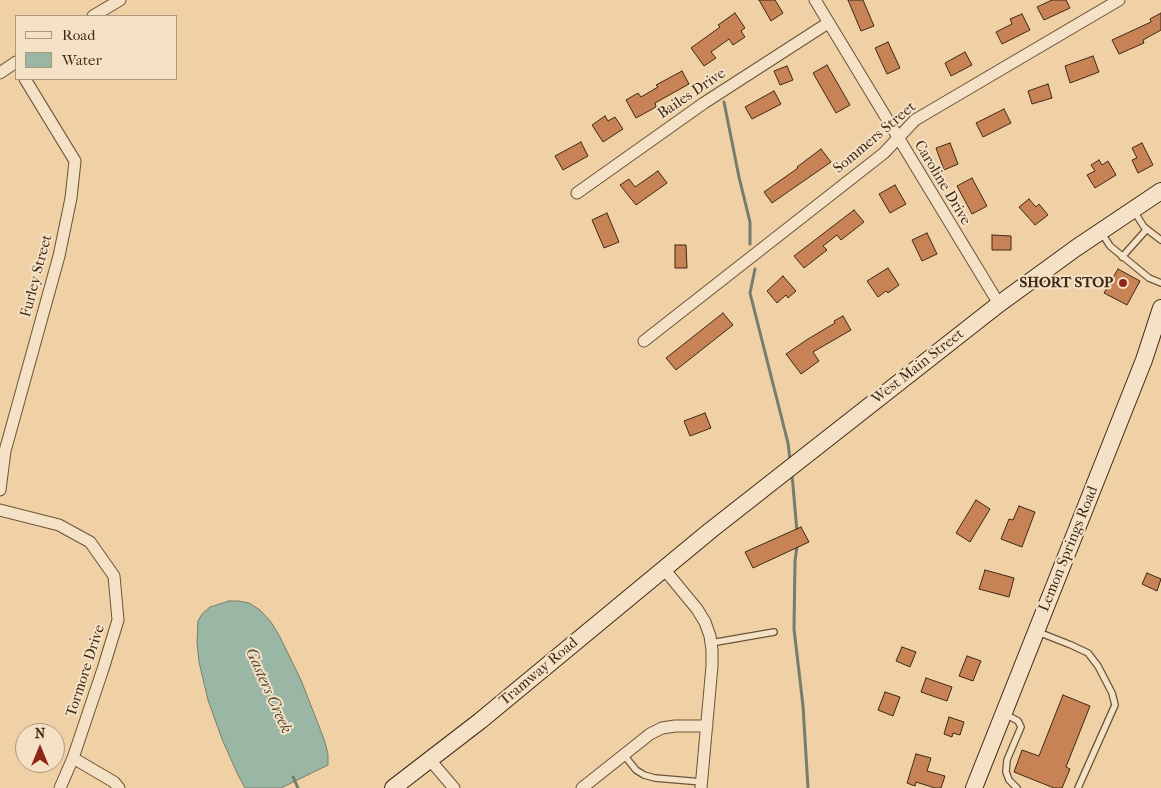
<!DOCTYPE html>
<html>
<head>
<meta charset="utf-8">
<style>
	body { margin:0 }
	#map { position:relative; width:1161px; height:788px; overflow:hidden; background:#f0d1a6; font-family:"IM FELL French Canon",serif }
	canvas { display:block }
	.legend { position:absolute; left:15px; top:15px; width:162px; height:65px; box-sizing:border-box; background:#f5e1c5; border:1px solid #ac977f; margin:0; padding:6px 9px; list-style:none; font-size:15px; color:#3e2915 }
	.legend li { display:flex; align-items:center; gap:10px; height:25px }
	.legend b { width:25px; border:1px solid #ac977f }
	.north { position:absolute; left:15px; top:723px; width:50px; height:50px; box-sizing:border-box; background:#f5e1c5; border:1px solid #ac977f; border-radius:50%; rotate:0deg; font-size:14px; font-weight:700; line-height:20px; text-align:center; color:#3e2915 }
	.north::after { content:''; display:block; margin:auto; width:18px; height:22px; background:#8f2418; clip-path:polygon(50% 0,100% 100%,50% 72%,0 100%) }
</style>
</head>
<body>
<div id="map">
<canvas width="1161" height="788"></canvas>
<ul class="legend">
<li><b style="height:6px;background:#f5e1c5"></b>Road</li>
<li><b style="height:14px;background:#9ab7a5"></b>Water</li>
</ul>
<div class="north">N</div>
</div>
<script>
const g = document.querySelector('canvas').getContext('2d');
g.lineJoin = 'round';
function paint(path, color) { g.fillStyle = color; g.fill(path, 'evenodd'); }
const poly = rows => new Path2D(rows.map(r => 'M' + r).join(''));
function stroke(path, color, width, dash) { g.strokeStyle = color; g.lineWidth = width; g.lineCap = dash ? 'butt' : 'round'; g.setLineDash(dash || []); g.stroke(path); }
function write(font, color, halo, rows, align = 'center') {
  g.font = font + ' "IM FELL French Canon",serif'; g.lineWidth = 4; g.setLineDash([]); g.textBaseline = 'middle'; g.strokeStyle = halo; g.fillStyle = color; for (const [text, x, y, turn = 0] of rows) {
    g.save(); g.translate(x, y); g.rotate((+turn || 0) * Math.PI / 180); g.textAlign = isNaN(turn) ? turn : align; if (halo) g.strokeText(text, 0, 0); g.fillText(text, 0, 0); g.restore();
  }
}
const water = poly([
	[229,601,238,601,249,603,260,610,271,622,280,637,301,680,324,739,328,754,328,765,281,788,245,788,237,773,222,739,208,700,199,662,197,643,198,621,202,614,210,607,229,601]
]);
const stream = poly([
	[724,102,739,177,750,222,750,244],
	[755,269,750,293,788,443,790,460],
	[792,474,797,532],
	[797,546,795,561,794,629,803,706,808,788],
	[293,777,298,788]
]);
const building = poly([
	[759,0,775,0,783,13,771,21,759,0],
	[848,0,863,0,874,26,861,31,848,0],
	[1052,0,1066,0,1070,8,1044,20,1037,7,1052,0],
	[735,13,745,28,741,31,745,37,733,45,729,39,711,52,716,58,704,66,691,48,720,27,718,25,735,13],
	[1161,13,1161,30,1143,40,1144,43,1119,54,1112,40,1151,22,1150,19,1161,13],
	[1022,14,1030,30,1002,44,996,32,1012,24,1010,19,1022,14],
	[888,42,900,68,887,74,875,48,888,42],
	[965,52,972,65,951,76,945,63,965,52],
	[1093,56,1099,72,1070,83,1065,66,1093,56],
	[827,65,850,105,836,113,813,73,827,65],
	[787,66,793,80,780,85,774,71,787,66],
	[682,71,689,84,655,103,656,107,636,118,626,100,638,93,641,97,658,87,656,85,682,71],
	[1048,84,1052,98,1032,104,1028,91,1048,84],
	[774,91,781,104,752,119,745,107,774,91],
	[1004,109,1011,123,983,137,976,123,1004,109],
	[605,116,608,121,615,117,623,129,603,142,592,125,605,116],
	[581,142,588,156,563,170,555,156,581,142],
	[950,143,958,164,944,170,936,148,950,143],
	[1142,143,1153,165,1138,173,1132,160,1137,158,1132,148,1142,143],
	[821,149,831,162,772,203,764,192,798,168,797,167,821,149],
	[1099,160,1102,165,1108,161,1116,175,1095,188,1087,175,1095,171,1091,165,1099,160],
	[658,171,667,183,636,205,620,185,629,179,635,187,658,171],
	[972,178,987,206,972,214,957,186,972,178],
	[895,185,906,204,890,213,879,194,895,185],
	[1029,199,1036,207,1039,204,1048,215,1035,225,1019,207,1029,199],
	[854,210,864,222,841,240,837,235,823,246,827,250,804,268,794,256,854,210],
	[607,213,619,242,604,248,592,220,607,213],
	[927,233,937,254,922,261,912,240,927,233],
	[992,235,1011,236,1011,250,992,250,992,235],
	[675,245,686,245,687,268,675,268,675,245],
	[888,268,899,285,888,293,886,291,878,297,867,281,888,268],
	[1118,269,1140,281,1127,305,1104,293,1118,269],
	[783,276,796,291,788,298,786,295,777,303,767,291,783,276],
	[723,313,733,325,676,370,666,358,723,313],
	[843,316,851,330,813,352,819,361,801,374,786,354,808,339,835,323,834,321,843,316],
	[705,413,711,428,690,436,684,421,705,413],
	[976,500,990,509,970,542,956,533,976,500],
	[1019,506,1035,512,1022,547,1001,539,1009,519,1013,520,1019,506],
	[801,527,809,542,753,568,745,552,801,527],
	[985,570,1014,578,1009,597,979,589,985,570],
	[1147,573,1161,579,1157,591,1142,584,1147,573],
	[902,647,916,652,910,667,896,661,902,647],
	[967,656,981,661,973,681,959,676,967,656],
	[926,678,952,687,947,701,921,692,926,678],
	[885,692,900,697,893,716,878,710,885,692],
	[1063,695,1090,706,1066,767,1070,769,1062,788,1054,788,1014,772,1022,750,1039,756,1063,695],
	[949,717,964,722,960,735,953,733,952,737,944,734,949,717],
	[916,754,931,758,927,771,945,776,941,788,935,788,916,782,915,786,907,783,916,754]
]);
const lane = poly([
	[1134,211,1144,227,1161,240],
	[1101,232,1110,246,1149,278,1161,283],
	[1122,257,1147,229],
	[1038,632,1071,645,1088,653,1098,666,1112,693,1115,705,1078,788],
	[711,643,774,632],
	[1005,714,1018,721,1021,727,1007,760,1006,772,1009,780,1017,788],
	[624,755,636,770,644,775,655,778,702,782]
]);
const street = poly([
	[815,0,999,304],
	[93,16,120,0],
	[0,73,16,62],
	[577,193,704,103,828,23],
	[644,341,884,153,915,120,1119,0],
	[0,490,5,451,59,256,71,198,75,161,25,79],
	[0,510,59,525,90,542,114,576,118,620,103,669,73,758,60,788],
	[664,569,697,609,705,622,710,636,712,650,712,666,701,788],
	[73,758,114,782,119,788],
	[430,760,454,788],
	[582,788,650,734,662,728,675,726,707,726]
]);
const secondary = poly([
	[393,788,480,721,711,530,999,304,1076,248,1161,191],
	[974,788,1144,360,1161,308]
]);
const markers = [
	[1123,283,5,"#8f2418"]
];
const streetNames = [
	["Bailes Drive",692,94,-34],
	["Sommers Street",875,138,-40],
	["Caroline Drive",942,183,59],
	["Furley Street",37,276,-75],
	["West Main Street",918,367,-38],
	["Lemon Springs Road",1069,549,-68],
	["Tormore Drive",86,671,-72],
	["Tramway Road",539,672,-40]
];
const poiNames = [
	["SHORT STOP",1113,283]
];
const waterNames = [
	["Gasters Creek",268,691,66]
];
paint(water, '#9ab7a5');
stroke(water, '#757e6b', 1);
stroke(stream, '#757e6b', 3);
paint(building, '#c78256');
stroke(building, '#3e2915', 1);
stroke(lane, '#6a5339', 8);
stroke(street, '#6a5339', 13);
stroke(secondary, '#3e2915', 18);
stroke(lane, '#f5e1c5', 5.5);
stroke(street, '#f5e1c5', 11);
stroke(secondary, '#f5e1c5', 16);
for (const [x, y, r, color] of markers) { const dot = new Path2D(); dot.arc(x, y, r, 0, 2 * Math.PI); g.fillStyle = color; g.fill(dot); stroke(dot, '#f5e1c5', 2); }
write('15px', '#3e2915', '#f5e1c5', streetNames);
write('bold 15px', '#3e2915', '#f5e1c5', poiNames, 'right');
write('italic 16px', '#554c39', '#f5e1c5', waterNames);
</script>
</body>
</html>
